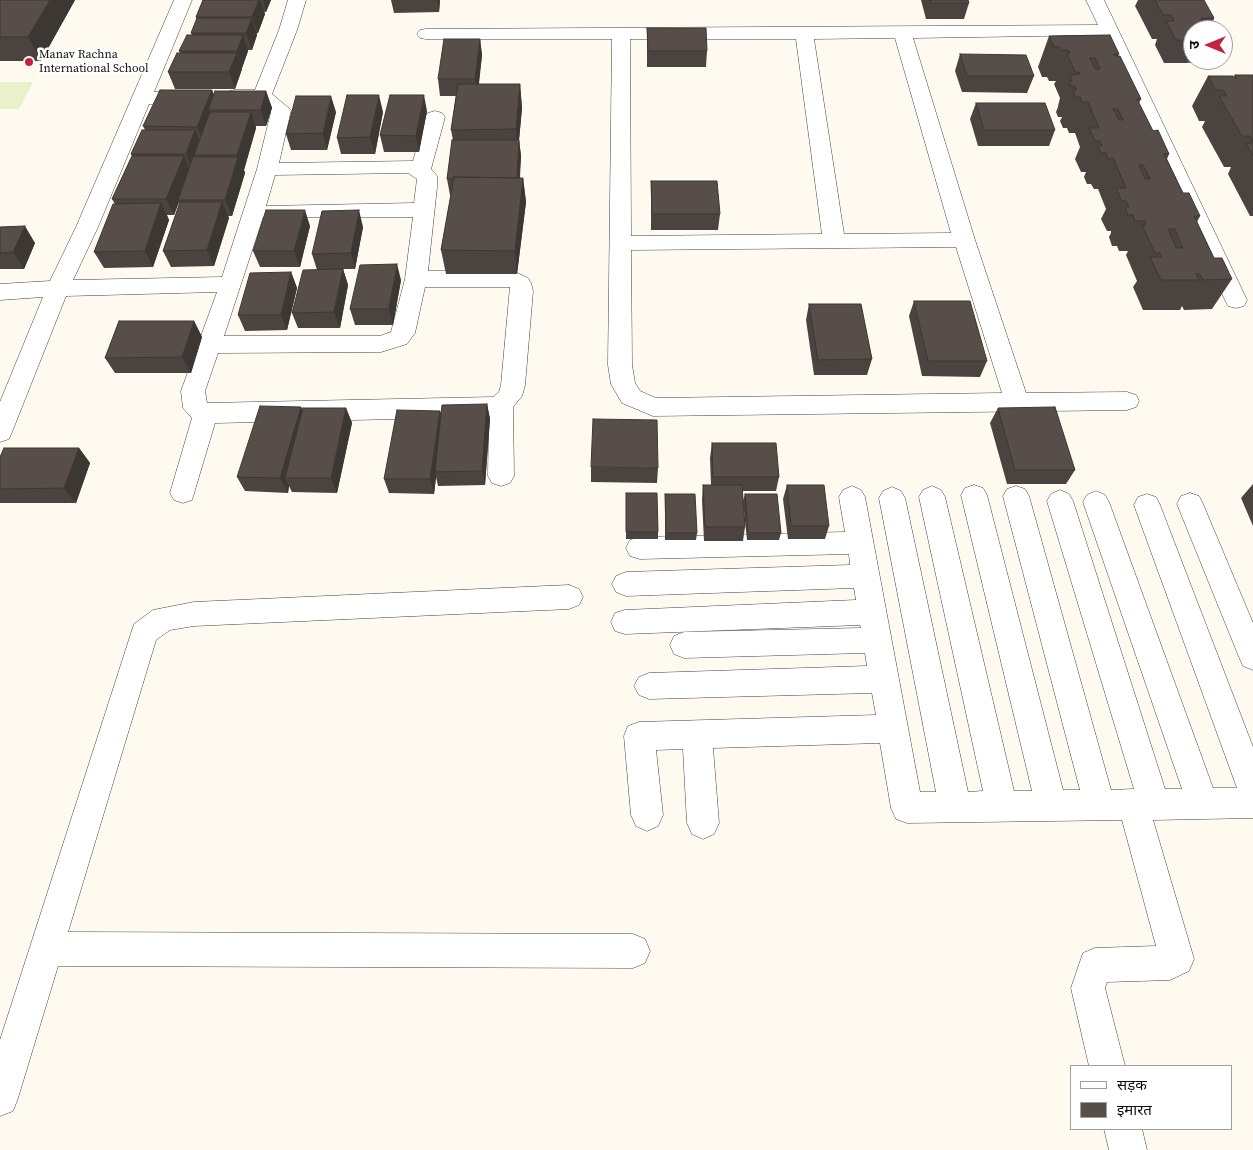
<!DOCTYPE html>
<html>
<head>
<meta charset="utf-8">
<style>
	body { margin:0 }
	#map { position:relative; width:1253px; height:1150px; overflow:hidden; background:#fffaef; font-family:"Source Serif 4","Noto Sans Devanagari",serif }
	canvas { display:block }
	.legend { position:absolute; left:1070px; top:1065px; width:162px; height:65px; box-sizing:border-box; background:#fff; border:1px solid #9f9f9f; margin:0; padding:6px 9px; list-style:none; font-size:15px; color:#0e0e0e }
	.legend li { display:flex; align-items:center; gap:10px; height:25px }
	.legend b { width:25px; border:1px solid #9f9f9f }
	.north { position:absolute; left:1183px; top:20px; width:50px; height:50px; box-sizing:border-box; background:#fff; border:1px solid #9f9f9f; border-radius:50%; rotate:270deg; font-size:14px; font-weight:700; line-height:20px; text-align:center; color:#0e0e0e }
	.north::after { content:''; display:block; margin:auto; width:18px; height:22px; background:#c0243e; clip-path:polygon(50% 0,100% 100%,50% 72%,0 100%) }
</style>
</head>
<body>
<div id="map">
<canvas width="1253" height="1150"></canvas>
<ul class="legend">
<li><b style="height:6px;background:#fff"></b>सड़क</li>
<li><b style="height:14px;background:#574e4a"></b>इमारत</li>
</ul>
<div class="north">उ</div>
</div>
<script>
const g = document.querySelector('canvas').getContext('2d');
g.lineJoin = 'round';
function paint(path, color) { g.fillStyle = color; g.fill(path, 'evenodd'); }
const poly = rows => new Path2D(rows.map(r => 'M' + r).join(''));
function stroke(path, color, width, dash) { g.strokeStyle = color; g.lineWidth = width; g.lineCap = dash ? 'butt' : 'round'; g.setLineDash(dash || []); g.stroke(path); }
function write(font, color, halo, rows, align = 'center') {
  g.font = font + ' "Source Serif 4",serif'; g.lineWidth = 5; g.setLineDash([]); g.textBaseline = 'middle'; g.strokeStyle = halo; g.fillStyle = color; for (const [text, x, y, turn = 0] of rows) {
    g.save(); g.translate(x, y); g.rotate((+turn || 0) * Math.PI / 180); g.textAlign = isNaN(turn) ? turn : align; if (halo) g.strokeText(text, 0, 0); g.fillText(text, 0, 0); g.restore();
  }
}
const pitch = poly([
	[0,82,33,82,19,109,0,109]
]);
const minor = poly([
	[174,0,192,0,154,92,194,91,201,93,203,97,201,101,194,103,149,104,98,227,73,280,222,277,257,169,271,112,258,102,234,102,227,100,225,96,227,92,234,90,255,90,279,30,288,0,306,0,297,30,272,94,291,110,279,163,413,161,425,117,428,113,435,111,442,113,445,117,431,169,437,176,437,187,428,271,513,271,528,278,531,283,533,291,525,385,522,396,513,407,514,476,510,483,501,486,492,483,488,476,489,417,215,423,192,500,183,503,174,500,170,493,192,418,183,408,181,391,217,292,66,296,12,432,9,439,0,442,0,402,43,297,0,300,0,284,50,281,76,227,174,0],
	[408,173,417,179,414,203,266,206,275,175,408,173],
	[263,217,413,217,405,279,391,332,380,336,224,336,263,217],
	[425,287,510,287,501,385,499,392,493,397,207,403,205,391,218,353,381,352,407,344,415,333,425,287],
	[1086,0,1104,0,1247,300,1244,306,1236,308,1228,306,1225,300,1103,35,913,38,975,240,1026,393,1127,392,1136,395,1139,401,1136,407,1127,410,653,416,622,403,611,384,608,365,612,39,426,39,420,38,417,34,420,30,426,29,1098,25,1086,0],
	[895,38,951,233,844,234,814,39,895,38],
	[630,39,796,39,822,234,631,236,630,39],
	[956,247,1002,393,656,398,640,391,635,383,632,365,631,250,956,247],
	[974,485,983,488,987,495,1063,790,1080,790,1003,496,1007,489,1016,486,1025,489,1029,496,1111,790,1134,789,1047,501,1051,494,1060,490,1069,494,1073,501,1165,789,1182,789,1083,502,1087,495,1096,491,1105,495,1109,502,1213,788,1237,788,1134,505,1138,497,1147,494,1156,497,1160,505,1253,747,1253,818,1153,820,1194,959,1189,971,1170,980,1107,982,1105,988,1125,1066,1089,1066,1071,988,1083,953,1095,948,1156,946,1122,820,907,823,896,819,891,808,880,743,713,748,719,823,714,834,703,839,692,834,687,823,683,749,656,750,663,815,658,826,647,831,636,826,631,815,624,736,628,726,639,722,876,715,872,693,649,699,639,695,634,686,639,677,649,673,867,666,865,653,684,658,674,654,670,645,674,636,684,632,861,628,860,625,625,634,615,631,611,622,615,613,625,610,856,600,854,588,626,596,616,592,612,584,616,576,626,572,850,565,849,554,640,559,630,556,626,548,630,540,640,537,845,532,839,497,843,490,852,486,861,490,865,497,920,792,936,792,879,498,883,491,892,487,901,491,905,498,968,792,983,791,919,497,923,490,932,486,941,490,945,497,1014,791,1032,791,961,495,965,488,974,485],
	[1190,493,1199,496,1203,504,1253,623,1253,670,1243,666,1239,657,1177,504,1181,496,1190,493],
	[569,585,579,589,583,597,579,605,569,609,194,626,170,630,156,640,68,932,633,934,645,939,650,951,645,963,633,968,58,966,18,1098,13,1111,0,1116,0,1040,134,624,153,610,194,602,569,585],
	[1104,1129,1142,1129,1147,1150,1109,1150,1104,1129]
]);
const wall = poly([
	[0,0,75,0,41,61,0,61],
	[203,0,271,0,266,12,264,12,265,14,258,33,257,33,257,35,252,50,248,50,248,51,242,68,242,69,235,89,175,89,168,72,180,53,179,51,192,35,191,33,197,19,196,17],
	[391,0,440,0,439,12,394,13],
	[921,0,968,0,969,3,964,19,926,19],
	[1138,0,1155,0,1214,18,1213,22,1193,30,1193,60,1216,60,1215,63,1189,63,1188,62,1188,63,1164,63,1155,45,1157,39,1152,39,1135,6],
	[647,28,707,51,706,67,647,67],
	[1223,32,1227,40,1223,47],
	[1049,36,1119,54,1118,56,1141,99,1139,103,1153,131,1169,154,1167,159,1183,193,1200,216,1197,222,1214,258,1232,279,1212,309,1184,310,1182,306,1180,310,1143,310,1133,287,1137,281,1126,255,1128,251,1119,251,1117,246,1112,246,1109,237,1111,233,1111,231,1107,231,1101,219,1106,209,1098,189,1094,189,1091,184,1087,184,1084,177,1086,172,1081,172,1075,159,1080,147,1075,133,1069,133,1067,128,1063,128,1060,121,1062,117,1058,117,1056,112,1058,107,1058,106,1060,98,1054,84,1056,81,1049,81,1047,77,1042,77,1038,67],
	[480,39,482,55,479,84,520,84,522,108,519,140,521,156,520,178,523,178,526,202,517,274,446,274,441,250,451,195,450,195,447,179,453,140,451,130,456,96,440,96,438,79],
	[960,54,1034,76,1027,93,962,92,955,71],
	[1235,75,1253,75,1253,216,1250,216,1228,174,1231,167,1224,167,1202,127,1205,121,1199,121,1192,106,1208,76,1234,77],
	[212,90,214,95,266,91,272,108,266,126,256,126,256,128,244,170,245,173,232,216,228,216,229,218,214,266,171,267,163,251,180,204,179,202,174,215,167,215,169,220,153,267,104,268,94,252,115,204,112,199,132,156,131,154,145,130,143,126],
	[976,103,1055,130,1049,146,978,146,970,119],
	[427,111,419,152,384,152,380,135],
	[336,112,327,150,291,150,286,134],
	[383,112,375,154,341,154,337,138],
	[651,181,720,214,718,230,651,230],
	[310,226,300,267,260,267,253,251],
	[0,227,35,243,24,269,0,269],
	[363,227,355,269,343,269,348,285,340,328,298,328,292,313,317,270,312,254],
	[291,272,297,288,287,330,245,331,238,315],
	[401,280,393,325,355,325,350,309],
	[914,301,987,361,980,377,922,376,909,316],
	[809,304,872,359,867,375,814,375,806,320],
	[194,321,202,337,191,373,115,373,105,358],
	[487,404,490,419,485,485,438,486,436,477,434,494,389,493,384,479,440,411,441,414],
	[301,407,302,409,346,408,352,423,337,493,292,492,289,486,288,493,245,491,237,477],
	[998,408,1075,470,1066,484,1007,484,990,423],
	[712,443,779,477,776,491,742,491,745,527,743,541,704,541,702,500,703,485,711,485,710,458],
	[79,448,90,463,76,503,0,503,0,457],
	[591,467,658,468,657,483,591,482],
	[1253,484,1253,526,1241,498],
	[787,485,829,526,825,539,788,539,783,499],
	[626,493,658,532,658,539,626,539],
	[665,494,697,533,696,540,665,540],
	[745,494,781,533,779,540,747,540,743,501]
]);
const shadedWall = poly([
	[50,0,75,0,41,61,28,37],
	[259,0,260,0,265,14,258,33,252,17],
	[263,0,271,0,266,12],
	[437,0,440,0,439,12],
	[252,18,257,35,252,50,246,33],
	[243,35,248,51,242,68,237,51],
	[480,39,482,55,477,96,475,79],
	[237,53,242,69,235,89,229,72],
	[520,84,522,108,519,140,521,156,518,195,516,179,518,153,516,129],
	[212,90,219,107,208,110,213,121,204,143,197,127],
	[266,91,272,108,266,126,261,110],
	[379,95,383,112,375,154,370,137],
	[424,95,427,111,419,152,416,136],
	[331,96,336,112,327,150,323,133],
	[251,112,256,128,244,170,245,173,232,216,225,200,238,158,237,155],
	[195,130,202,146,194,155,197,160,193,170,186,154],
	[184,156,191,173,178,200,179,202,174,215,166,199],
	[523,178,526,202,517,274,515,251],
	[222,202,229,218,214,266,207,250],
	[161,203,169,220,153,267,145,251],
	[305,210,310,226,300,267,294,251],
	[359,210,363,227,355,269,351,253],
	[25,226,35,243,24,269,13,252],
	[397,264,401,280,393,325,389,309],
	[343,269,348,285,340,328,334,312],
	[291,272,297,288,287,330,281,315],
	[194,321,202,337,191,373,182,357],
	[487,404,490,419,485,485,482,471],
	[301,407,308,422,285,478,289,486,288,493,280,478],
	[346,408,352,423,337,493,331,478],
	[440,411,444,426,435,472,436,477,434,494,430,479],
	[79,448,90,463,76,503,64,488]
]);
const building = poly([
	[0,0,50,0,28,37,0,37,0,0],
	[203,0,259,0,252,17,196,17,203,0],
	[930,0,968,0,969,3,931,3,930,0],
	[1155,0,1204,0,1214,18,1201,18,1203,22,1216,22,1222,30,1193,30,1193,40,1176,40,1166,21,1174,21,1171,15,1163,15,1155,0],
	[197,18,252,18,246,33,191,33,197,18],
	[647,28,706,28,707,51,648,51,647,28],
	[1223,32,1227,40,1223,40,1223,32],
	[187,35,243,35,237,51,179,51,187,35],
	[1110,35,1119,54,1114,54,1115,56,1120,56,1141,99,1137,99,1153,131,1158,130,1169,154,1164,154,1183,193,1189,193,1200,216,1194,216,1214,258,1222,258,1232,279,1203,280,1200,274,1196,274,1199,280,1161,280,1150,257,1162,257,1160,253,1155,253,1142,225,1146,225,1145,221,1135,221,1133,215,1128,215,1125,207,1129,207,1126,201,1122,201,1116,188,1126,188,1113,158,1108,159,1106,153,1101,153,1098,146,1102,146,1100,141,1095,141,1089,128,1099,128,1088,102,1082,102,1080,97,1075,97,1073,90,1077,90,1075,86,1071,86,1069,81,1072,81,1070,75,1080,74,1079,72,1075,72,1067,53,1070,53,1068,50,1061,50,1059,47,1054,47,1049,36,1110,35],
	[1090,58,1095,58,1100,69,1095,69,1090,58],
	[1113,109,1118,109,1123,120,1119,120,1113,109],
	[1139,165,1143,165,1150,179,1145,179,1139,165],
	[1168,229,1175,229,1183,248,1176,248,1168,229],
	[444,39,480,39,475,79,438,79,444,39],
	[177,53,237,53,229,72,168,72,177,53],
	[960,54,1026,55,1034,76,967,76,960,54],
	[1235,75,1253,75,1253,142,1250,136,1242,136,1219,96,1227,96,1223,90,1216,90,1208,76,1233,76,1237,79,1235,75],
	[458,84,520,84,516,129,451,130,458,84],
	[160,90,212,90,197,127,143,126,160,90],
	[215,91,266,91,261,110,208,110,215,91],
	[347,95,379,95,370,137,337,138,347,95],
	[390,95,424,95,416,136,380,135,390,95],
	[296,96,331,96,323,133,286,134,296,96],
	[976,103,1045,103,1055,130,984,130,976,103],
	[210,112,251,112,237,155,194,155,210,112],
	[142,130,195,130,186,154,131,154,142,130],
	[452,140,519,140,517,178,454,177,454,179,447,179,452,140],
	[1246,143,1253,143,1253,156,1246,143],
	[132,156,184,156,166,199,112,199,132,156],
	[193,157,238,157,225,200,178,200,193,157],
	[454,177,523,178,515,251,441,250,454,177],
	[651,181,717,181,720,214,652,214,651,181],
	[180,202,222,202,207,250,163,251,180,202],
	[161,203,145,251,94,252,113,204,161,203],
	[266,210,305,210,294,251,253,251,266,210],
	[359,210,351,253,312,254,322,211,359,210],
	[25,226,13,252,0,253,0,227,25,226],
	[397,264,389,309,350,309,360,265,397,264],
	[343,269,334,312,292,313,303,270,343,269],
	[291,272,281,315,238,315,250,273,291,272],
	[914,301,970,301,987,361,928,361,914,301],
	[809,304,861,304,872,359,818,360,809,304],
	[119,321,194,321,182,357,105,358,119,321],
	[487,404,482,471,435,472,442,405,487,404],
	[260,406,301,407,280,478,237,477,260,406],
	[1055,407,1075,470,1015,470,998,408,1055,407],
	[303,408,346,408,331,478,285,478,303,408],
	[397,410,440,411,430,479,384,479,397,410],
	[593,419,657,420,658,468,591,467,593,419],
	[712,443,776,443,779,477,713,477,712,443],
	[4,448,79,448,64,488,0,489,0,457,4,448],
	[703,485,742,485,745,527,705,527,703,485],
	[787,485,824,485,829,526,791,526,787,485],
	[626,493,657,493,658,532,626,532,626,493],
	[665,494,695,494,697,533,666,533,665,494],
	[745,494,777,494,781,533,748,533,745,494]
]);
const markers = [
	[29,62,5,"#c0243e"]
];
const farPoinames = [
	["Manav Rachna",39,55],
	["International School",39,69]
];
paint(pitch, '#e8f1ca');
stroke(minor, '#414141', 1);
paint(minor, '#fff');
paint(wall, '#4b4340');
paint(shadedWall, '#3d3734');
paint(building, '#574e4a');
stroke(building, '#3d3734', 1);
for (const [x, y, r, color] of markers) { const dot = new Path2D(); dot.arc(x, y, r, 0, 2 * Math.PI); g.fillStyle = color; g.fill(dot); stroke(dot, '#fff', 2); }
write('12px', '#0e0e0e', '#fff', farPoinames, 'left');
</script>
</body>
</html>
